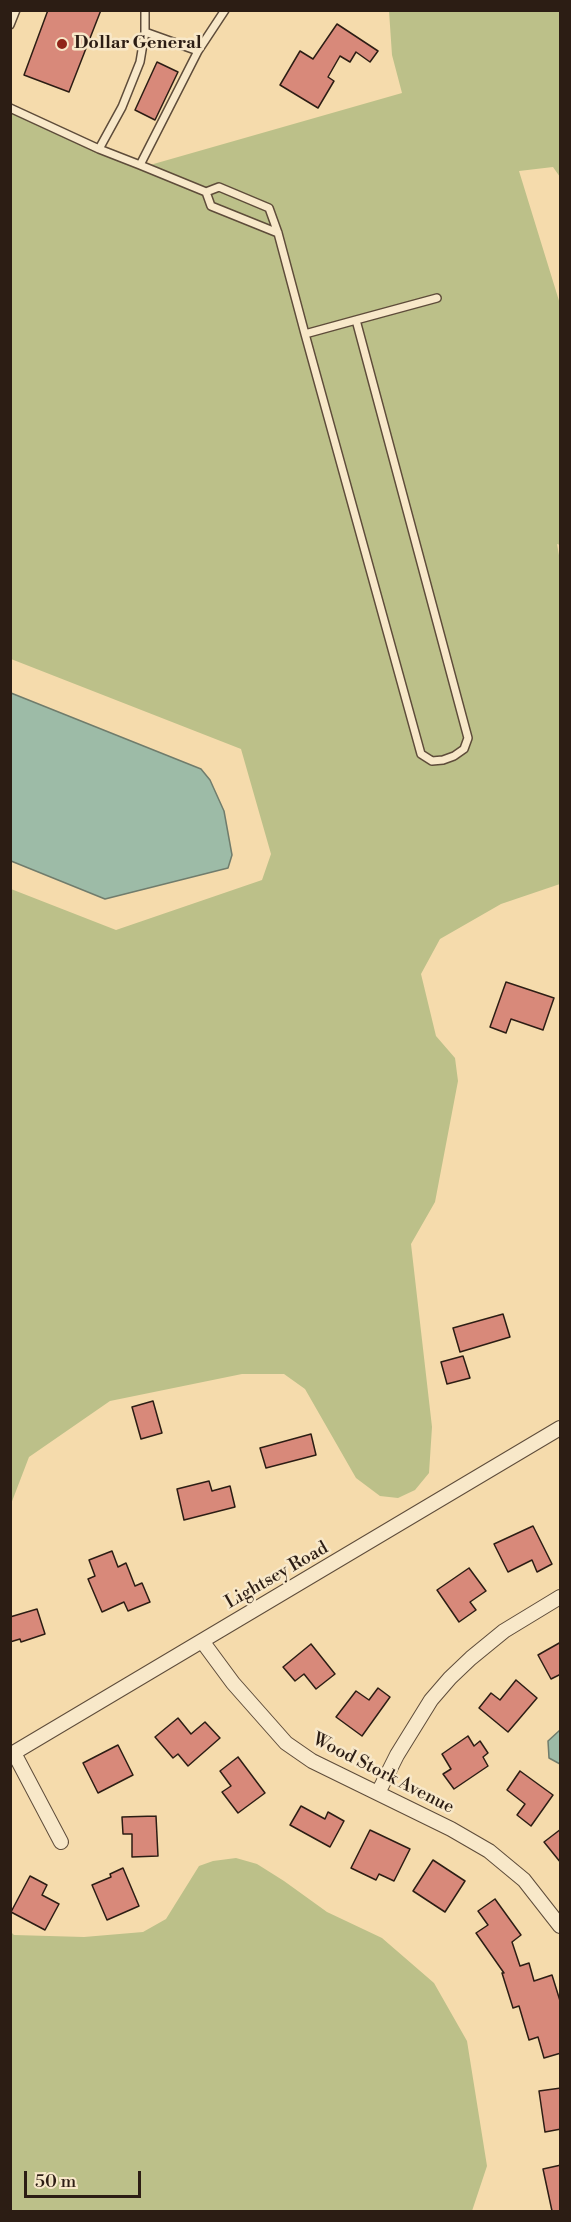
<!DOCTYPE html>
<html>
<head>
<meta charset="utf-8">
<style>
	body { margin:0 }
	#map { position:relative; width:571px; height:2222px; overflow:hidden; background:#f5dbac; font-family:"Libre Bodoni",serif }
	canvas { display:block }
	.frame { position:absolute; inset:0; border:12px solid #2c1d14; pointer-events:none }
	.scale { position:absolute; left:24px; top:2171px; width:117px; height:27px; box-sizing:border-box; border:3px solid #2c1d14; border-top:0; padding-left:8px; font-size:18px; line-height:21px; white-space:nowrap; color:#2c1d14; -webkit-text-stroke:4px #f8e8c9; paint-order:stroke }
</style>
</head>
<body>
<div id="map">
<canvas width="571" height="2222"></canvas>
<div class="frame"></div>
<div class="scale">50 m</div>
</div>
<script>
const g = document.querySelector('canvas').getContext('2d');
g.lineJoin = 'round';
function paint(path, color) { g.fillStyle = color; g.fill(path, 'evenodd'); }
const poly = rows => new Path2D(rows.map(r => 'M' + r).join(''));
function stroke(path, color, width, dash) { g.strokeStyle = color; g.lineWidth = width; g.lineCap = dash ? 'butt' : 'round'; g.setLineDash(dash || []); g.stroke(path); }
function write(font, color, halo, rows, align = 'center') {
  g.font = font + ' "Libre Bodoni",serif'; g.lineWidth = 5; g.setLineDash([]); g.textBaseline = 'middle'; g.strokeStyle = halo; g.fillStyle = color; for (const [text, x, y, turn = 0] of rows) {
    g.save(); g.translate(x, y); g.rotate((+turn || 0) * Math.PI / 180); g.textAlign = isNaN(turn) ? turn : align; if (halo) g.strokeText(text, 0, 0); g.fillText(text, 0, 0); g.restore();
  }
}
const green = poly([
	[389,11,560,11,560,177,553,167,519,171,560,304,560,545,557,544,560,561,560,884,501,904,440,939,421,974,436,1036,455,1058,458,1081,435,1202,411,1244,432,1427,429,1473,415,1490,398,1498,380,1496,356,1478,305,1389,284,1374,242,1374,110,1401,29,1457,11,1504,11,889,116,930,262,880,271,854,241,749,11,659,11,109,143,167,402,93,392,55],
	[236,1858,257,1864,284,1881,327,1912,382,1938,434,1983,467,2041,487,2166,472,2211,11,2211,11,1932,14,1935,84,1937,143,1932,166,1919,199,1866,213,1861]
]);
const water = poly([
	[11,693,201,769,210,780,224,811,232,855,228,868,105,899,11,861,11,693],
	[560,1730,560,1764,549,1758,548,1741,560,1730]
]);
const building = poly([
	[48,10,101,10,69,92,24,75,48,10],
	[337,24,378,51,370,62,356,52,350,62,340,56,328,77,334,81,318,108,280,85,300,51,313,59,337,24],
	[157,62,178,72,155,120,135,110,157,62],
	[506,982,554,998,543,1030,511,1019,506,1033,490,1027,506,982],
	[503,1314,510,1337,460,1352,453,1328,503,1314],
	[463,1356,470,1378,447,1384,441,1362,463,1356],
	[153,1401,162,1433,141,1439,132,1407,153,1401],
	[311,1434,316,1455,266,1468,260,1448,311,1434],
	[209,1481,212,1491,230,1486,235,1507,184,1520,177,1489,209,1481],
	[533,1526,552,1564,537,1572,532,1560,508,1572,494,1544,533,1526],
	[112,1551,118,1567,126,1563,135,1586,142,1583,150,1602,128,1611,124,1602,102,1612,88,1579,95,1576,89,1560,112,1551],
	[469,1568,486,1591,470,1602,476,1610,459,1622,437,1590,469,1568],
	[37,1609,45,1634,21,1642,20,1639,10,1642,10,1617,37,1609],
	[561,1642,561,1674,551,1679,538,1655,561,1642],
	[311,1644,335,1674,316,1689,304,1674,295,1681,283,1667,311,1644],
	[516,1680,537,1698,508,1732,479,1708,491,1693,500,1700,516,1680],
	[378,1688,390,1697,362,1736,336,1717,356,1691,369,1700,378,1688],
	[178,1718,191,1734,205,1722,220,1738,188,1766,178,1754,173,1758,155,1737,178,1718],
	[468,1736,474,1746,480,1741,488,1753,483,1757,488,1766,454,1789,443,1774,451,1769,442,1754,468,1736],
	[118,1745,133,1775,98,1793,83,1763,118,1745],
	[238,1757,265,1793,238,1813,222,1792,231,1786,220,1771,238,1757],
	[520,1771,553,1795,531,1826,517,1815,525,1804,507,1790,520,1771],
	[301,1806,325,1819,328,1812,344,1821,330,1847,290,1825,301,1806],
	[156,1816,158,1856,132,1857,132,1834,123,1834,122,1817,156,1816],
	[561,1829,561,1863,544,1842,561,1829],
	[370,1830,410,1849,394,1881,379,1874,376,1880,351,1868,370,1830],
	[433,1860,465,1881,445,1912,413,1891,433,1860],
	[123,1868,139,1906,107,1920,92,1885,111,1877,110,1874,123,1868],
	[30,1876,47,1885,42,1895,59,1904,45,1930,11,1912,30,1876],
	[495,1899,521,1935,512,1942,520,1966,529,1963,534,1981,552,1975,561,2004,561,2053,544,2058,538,2037,529,2040,519,2006,513,2008,502,1973,504,1973,476,1933,488,1925,478,1911,495,1899],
	[561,2088,561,2129,545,2132,539,2091,561,2088],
	[561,2165,561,2211,552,2211,543,2169,561,2165]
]);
const lane = poly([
	[10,25,16,10],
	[145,32,198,51],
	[10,108,99,149,122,107,140,62,145,32,145,10],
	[99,149,140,165,198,51,225,10],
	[140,165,206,192,219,187,269,208,278,233,305,334,421,754,432,761,443,760,454,756,464,749,468,738,356,320,305,334],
	[206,192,211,206,278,233],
	[356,320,437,298]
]);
const street = poly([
	[202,1641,233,1683,286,1743,312,1761,451,1829,489,1851,524,1880,560,1926],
	[14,1753,61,1842],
	[10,1755,560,1428],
	[378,1793,397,1755,431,1700,450,1678,471,1658,504,1631,560,1597]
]);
const markers = [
	[62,44,6,"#8f2418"]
];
const poiNames = [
	["Dollar General",74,44]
];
const streetNames = [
	["Lightsey Road",277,1576,-30],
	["Wood Stork Avenue",383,1774,27]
];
paint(green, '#bcc089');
paint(water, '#9dbba7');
stroke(water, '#707c6c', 1.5);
paint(building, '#d8897a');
stroke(building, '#2c1d14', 1.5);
stroke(lane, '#5e4c3a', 10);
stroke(street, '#5e4c3a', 16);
stroke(lane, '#f8e8c9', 7);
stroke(street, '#f8e8c9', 14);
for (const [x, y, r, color] of markers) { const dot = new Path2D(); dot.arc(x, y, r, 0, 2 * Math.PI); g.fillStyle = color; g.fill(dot); stroke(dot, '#f8e8c9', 2); }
write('bold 18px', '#2c1d14', '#f8e8c9', poiNames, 'left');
write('18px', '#2c1d14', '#f8e8c9', streetNames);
</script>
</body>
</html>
